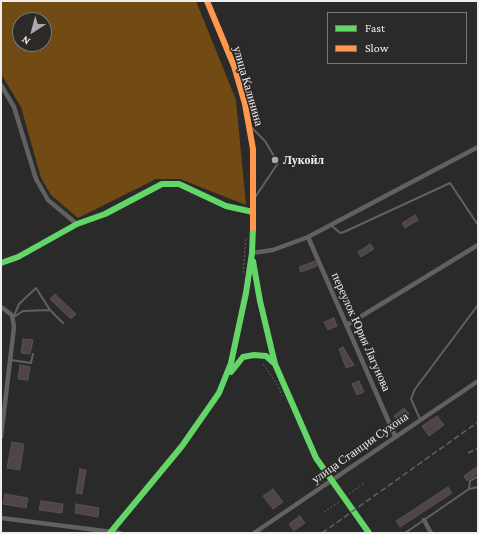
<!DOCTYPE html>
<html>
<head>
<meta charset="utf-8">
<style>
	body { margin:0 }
	#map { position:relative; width:479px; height:534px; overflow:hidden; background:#2b2a2a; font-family:"Crimson Pro",serif }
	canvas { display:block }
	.frame { position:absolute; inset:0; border:2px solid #efeded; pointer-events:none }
	.legend { position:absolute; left:327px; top:12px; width:140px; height:52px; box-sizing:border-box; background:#2c2929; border:1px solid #7a7777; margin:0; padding:5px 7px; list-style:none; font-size:12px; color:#efeded }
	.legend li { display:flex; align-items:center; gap:8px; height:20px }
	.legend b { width:20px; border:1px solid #7a7777 }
	.north { position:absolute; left:12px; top:12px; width:40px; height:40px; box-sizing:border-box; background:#2c2929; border:1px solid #7a7777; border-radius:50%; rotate:216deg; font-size:11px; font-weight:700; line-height:16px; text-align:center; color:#efeded }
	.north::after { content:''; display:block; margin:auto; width:14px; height:18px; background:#aaa9a9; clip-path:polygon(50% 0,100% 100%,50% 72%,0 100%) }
</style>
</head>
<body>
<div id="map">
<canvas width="479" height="534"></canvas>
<div class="frame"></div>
<ul class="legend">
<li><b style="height:5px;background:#63d668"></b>Fast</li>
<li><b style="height:5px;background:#ff974d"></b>Slow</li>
</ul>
<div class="north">N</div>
</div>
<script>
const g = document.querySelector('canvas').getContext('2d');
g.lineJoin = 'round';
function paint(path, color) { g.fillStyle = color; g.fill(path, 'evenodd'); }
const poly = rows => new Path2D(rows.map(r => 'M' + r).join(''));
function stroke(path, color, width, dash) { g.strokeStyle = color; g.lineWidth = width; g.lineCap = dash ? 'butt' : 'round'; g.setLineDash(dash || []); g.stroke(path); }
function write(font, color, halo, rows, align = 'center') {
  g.font = font + ' "Crimson Pro",serif'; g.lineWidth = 3.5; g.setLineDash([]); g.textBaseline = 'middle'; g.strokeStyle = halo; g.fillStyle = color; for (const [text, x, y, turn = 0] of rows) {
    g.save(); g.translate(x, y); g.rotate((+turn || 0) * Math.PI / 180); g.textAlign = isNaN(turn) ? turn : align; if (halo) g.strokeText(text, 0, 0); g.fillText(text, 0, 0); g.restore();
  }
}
const forest = poly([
	[1,1,196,1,236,100,246,205,180,179,156,179,78,218,51,195,41,178,21,107,1,74],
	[20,20,44,20,44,44,20,44]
]);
const building = poly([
	[415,215,418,220,405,228,402,223,415,215],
	[370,244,374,249,361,257,358,252,370,244],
	[315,261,317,266,301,272,299,267,315,261],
	[55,294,76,314,71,319,50,299,55,294],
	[334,318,337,326,328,330,324,322,334,318],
	[23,339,33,340,30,354,21,353,23,339],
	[343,347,354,365,346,368,339,349,343,347],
	[20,365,30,367,28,380,18,379,20,365],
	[359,381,364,392,357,395,352,384,359,381],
	[404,408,409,414,398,422,394,416,404,408],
	[437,416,444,425,429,436,422,426,437,416],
	[12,442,24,444,20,470,7,468,12,442],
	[478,466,478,473,467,481,464,476,478,466],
	[80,469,86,470,82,494,76,493,80,469],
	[448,487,452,493,400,527,396,521,448,487],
	[273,489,283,502,273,509,263,496,273,489],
	[5,494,28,498,26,508,3,504,5,494],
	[41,501,63,504,62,513,39,510,41,501],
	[76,504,99,508,98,517,75,513,76,504],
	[300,516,305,523,294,531,289,524,300,516]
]);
const path = poly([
	[243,273,246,237],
	[263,364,277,384,282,396],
	[349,494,364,483],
	[324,512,340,501]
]);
const lane = poly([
	[251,127,265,141,278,163,256,196],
	[332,226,340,233,344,232,450,183,478,225],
	[14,316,19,304,36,288,50,310],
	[14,317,23,311,50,310,63,323],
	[11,360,31,363,33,354],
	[420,419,411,399,415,389,478,305],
	[469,489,478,487],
	[405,533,469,489,470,481,478,476]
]);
const street = poly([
	[1,85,14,107,36,179,48,200,77,224],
	[308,237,395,436],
	[252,253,273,250,308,237,478,147],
	[1,307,12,315,14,327,1,437],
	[347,325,478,245],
	[1,518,120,533],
	[424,520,431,533],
	[254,533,478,381]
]);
const fast = poly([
	[253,261,260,301,275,364,316,458,369,533],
	[1,263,18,257,77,224,105,214,162,184,179,184,226,206,253,212],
	[231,372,243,357,254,355,266,356,275,364],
	[110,533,182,446,219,393,231,363,246,293,252,253,253,228]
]);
const slow = poly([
	[207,1,234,66,245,104,253,149,253,228]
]);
const rail = poly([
	[468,453,478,448],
	[322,533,478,422]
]);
const markers = [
	[275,160,4,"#aaa9a9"]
];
const streetNames = [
	["улица Калинина",248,86,74],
	["переулок Юрия Лагунова",361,332,66],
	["улица Станция Сухона",360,448,-35]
];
const poiNames = [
	["Лукойл",283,160]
];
paint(forest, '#714a14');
paint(building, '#51434c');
stroke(building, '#535253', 1);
stroke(path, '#676666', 1, [2, 2]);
stroke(lane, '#626060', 2);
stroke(street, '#626060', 4.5);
stroke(fast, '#63d668', 6);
stroke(slow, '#ff974d', 6);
stroke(rail, '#626161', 1.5, [6, 3]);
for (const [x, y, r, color] of markers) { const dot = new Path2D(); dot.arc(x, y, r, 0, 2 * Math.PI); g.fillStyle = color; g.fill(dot); stroke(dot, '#2c2929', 1.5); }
write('12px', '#efeded', '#2c2929', streetNames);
write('bold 12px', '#efeded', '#2c2929', poiNames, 'left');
</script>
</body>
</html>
